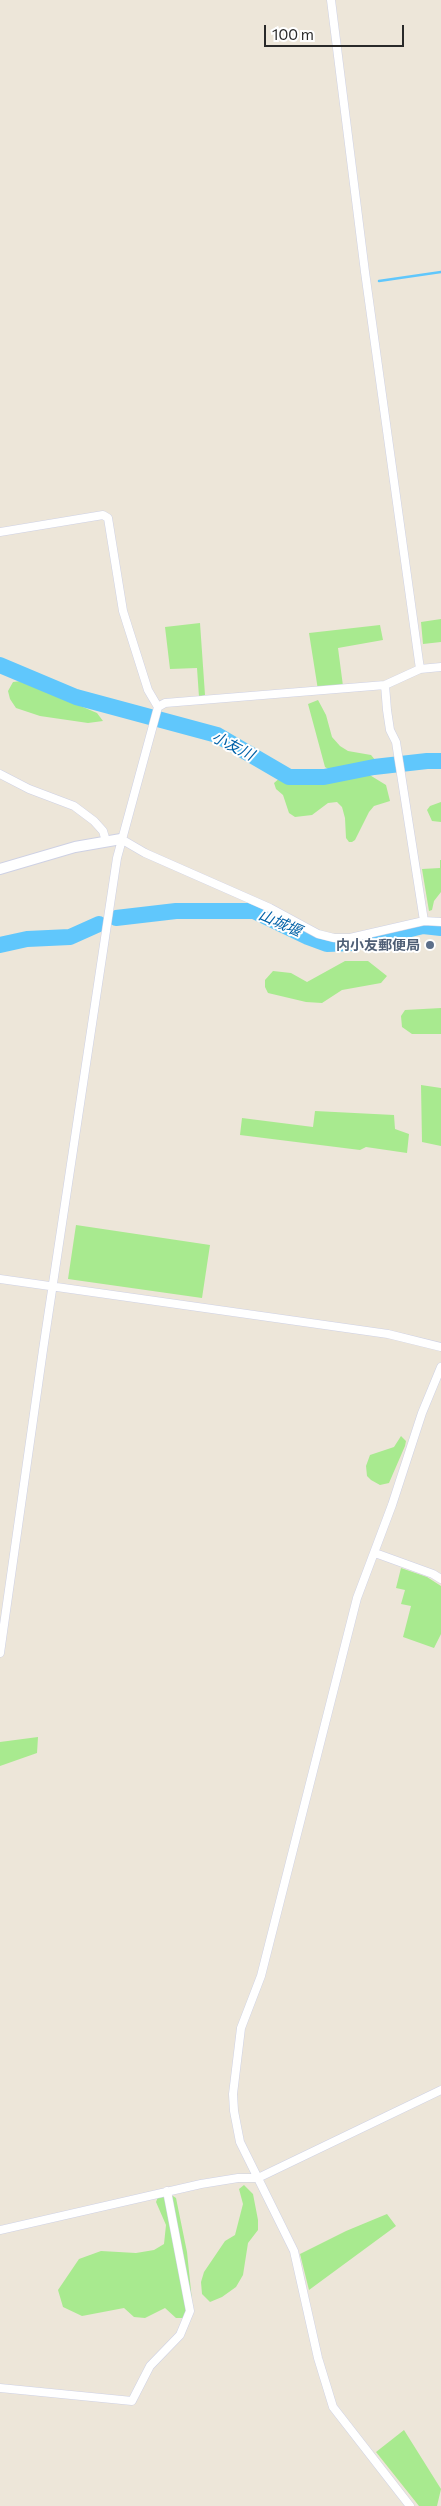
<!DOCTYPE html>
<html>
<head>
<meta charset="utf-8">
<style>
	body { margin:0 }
	#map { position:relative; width:441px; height:2506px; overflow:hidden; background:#ede6d9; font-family:Commissioner,sans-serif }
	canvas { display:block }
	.scale { position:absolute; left:264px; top:25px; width:140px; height:22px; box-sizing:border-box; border:2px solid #292929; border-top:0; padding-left:6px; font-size:15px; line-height:18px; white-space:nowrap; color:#292929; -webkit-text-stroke:4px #fff; paint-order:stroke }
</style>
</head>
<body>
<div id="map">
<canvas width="441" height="2506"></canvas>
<div class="scale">100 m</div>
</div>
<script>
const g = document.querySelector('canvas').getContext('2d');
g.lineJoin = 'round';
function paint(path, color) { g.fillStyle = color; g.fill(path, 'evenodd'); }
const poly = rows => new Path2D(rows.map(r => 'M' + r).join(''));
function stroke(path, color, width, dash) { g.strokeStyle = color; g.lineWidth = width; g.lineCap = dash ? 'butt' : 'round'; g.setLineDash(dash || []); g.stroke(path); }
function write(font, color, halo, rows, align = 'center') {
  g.font = font + ' Commissioner,"Noto Sans JP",sans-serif'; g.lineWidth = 4; g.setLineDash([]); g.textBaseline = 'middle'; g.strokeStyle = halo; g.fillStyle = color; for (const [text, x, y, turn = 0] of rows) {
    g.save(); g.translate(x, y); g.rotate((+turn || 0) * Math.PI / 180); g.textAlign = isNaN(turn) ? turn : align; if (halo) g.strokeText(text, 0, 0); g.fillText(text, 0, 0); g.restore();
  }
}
const green = poly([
	[441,619,441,642,423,644,421,622],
	[200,623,205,695,199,697,197,668,170,669,165,627],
	[380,625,383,640,338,648,343,686,318,690,309,633],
	[21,681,90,710,97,713,103,721,88,723,40,716,16,708,10,699,8,691,13,682],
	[318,700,326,715,332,737,340,746,348,751,371,755,376,761,342,770,330,770,325,767,308,704],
	[368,774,386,785,390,801,374,806,369,812,355,840,352,842,349,842,346,838,345,818,342,807,337,802,328,803,312,815,295,817,289,813,283,795,276,789,274,783,281,777,288,783,304,785],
	[441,802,441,822,432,821,427,810,430,806],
	[440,860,441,860,441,892,434,901,432,910,429,911,422,869,440,868],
	[345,961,368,961,387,976,381,983,342,990,322,1003,306,1002,268,993,265,987,265,980,273,971,291,973,307,982],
	[441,1008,441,1034,412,1034,402,1027,401,1016,405,1010],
	[421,1085,441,1088,441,1146,422,1142],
	[315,1111,394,1115,395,1129,409,1134,407,1153,366,1147,360,1150,240,1135,242,1118,313,1127],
	[76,1225,210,1245,202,1298,68,1279],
	[401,1436,406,1441,405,1446,389,1483,380,1485,371,1480,367,1476,366,1466,370,1455,394,1447],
	[401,1568,427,1577,441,1586,441,1634,434,1648,403,1637,411,1606,401,1604,405,1590,396,1588],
	[38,1737,37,1753,0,1766,0,1742],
	[244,2185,253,2194,258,2220,258,2230,248,2243,243,2275,236,2287,222,2297,210,2302,202,2294,201,2282,204,2272,225,2241,235,2235,243,2204,239,2189],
	[173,2196,176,2198,187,2252,193,2310,183,2318,176,2318,165,2308,145,2318,134,2317,124,2308,82,2316,63,2307,58,2290,79,2259,101,2251,136,2253,154,2250,164,2244,166,2225,156,2202,158,2197],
	[387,2214,396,2226,309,2290,300,2254,346,2231],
	[404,2430,441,2489,437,2506,419,2506,376,2452]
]);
const stream = poly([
	[379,281,441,272]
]);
const river = poly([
	[0,665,76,697,217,735,289,777,324,777,374,767,427,761,441,761],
	[116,918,176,911,254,911,308,937,327,944,353,943,423,926,441,928],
	[0,945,27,939,70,937,99,924]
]);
const minor = poly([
	[331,0,365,272,420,669],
	[0,532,103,515,108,518,123,611,148,690,158,707],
	[385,685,387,710,390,730,396,742,424,921],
	[0,774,29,789,74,806,94,821,103,831,106,841],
	[121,839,145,853,270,908,318,934,334,938,350,938,424,921,441,922],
	[0,1279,388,1334,441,1347],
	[375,1553,433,1574,441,1579],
	[0,1653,43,1350,117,858,158,707,165,703,385,685,420,669,441,667],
	[0,2230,201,2184,238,2178,258,2178,441,2090],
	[0,2388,132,2401,150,2366,180,2335,190,2311,167,2191],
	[410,2506,333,2407,318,2358,294,2251,240,2142,234,2111,233,2094,241,2028,261,1976,357,1598,392,1505,422,1413,441,1367]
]);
const tertiary = poly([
	[0,869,75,847,121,839]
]);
const markers = [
	[430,945,5,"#5c6f8a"]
];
const serviceNames = [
	["内小友郵便局",420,945]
];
const waterNames = [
	["小友川",233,746,27],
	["山城堰",280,923,24]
];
paint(green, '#a8ea8f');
stroke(stream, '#60c7fc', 2.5);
stroke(river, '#60c7fc', 16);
stroke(minor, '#ced1e4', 9);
stroke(tertiary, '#ced1e4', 12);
stroke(minor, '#fff', 8);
stroke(tertiary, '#fff', 10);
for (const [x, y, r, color] of markers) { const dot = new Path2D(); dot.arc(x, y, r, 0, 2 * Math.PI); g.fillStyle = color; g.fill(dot); stroke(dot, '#fff', 2); }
write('bold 14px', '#4e5e75', '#fff', serviceNames, 'right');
write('italic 15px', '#0061a7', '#fff', waterNames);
</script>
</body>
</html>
